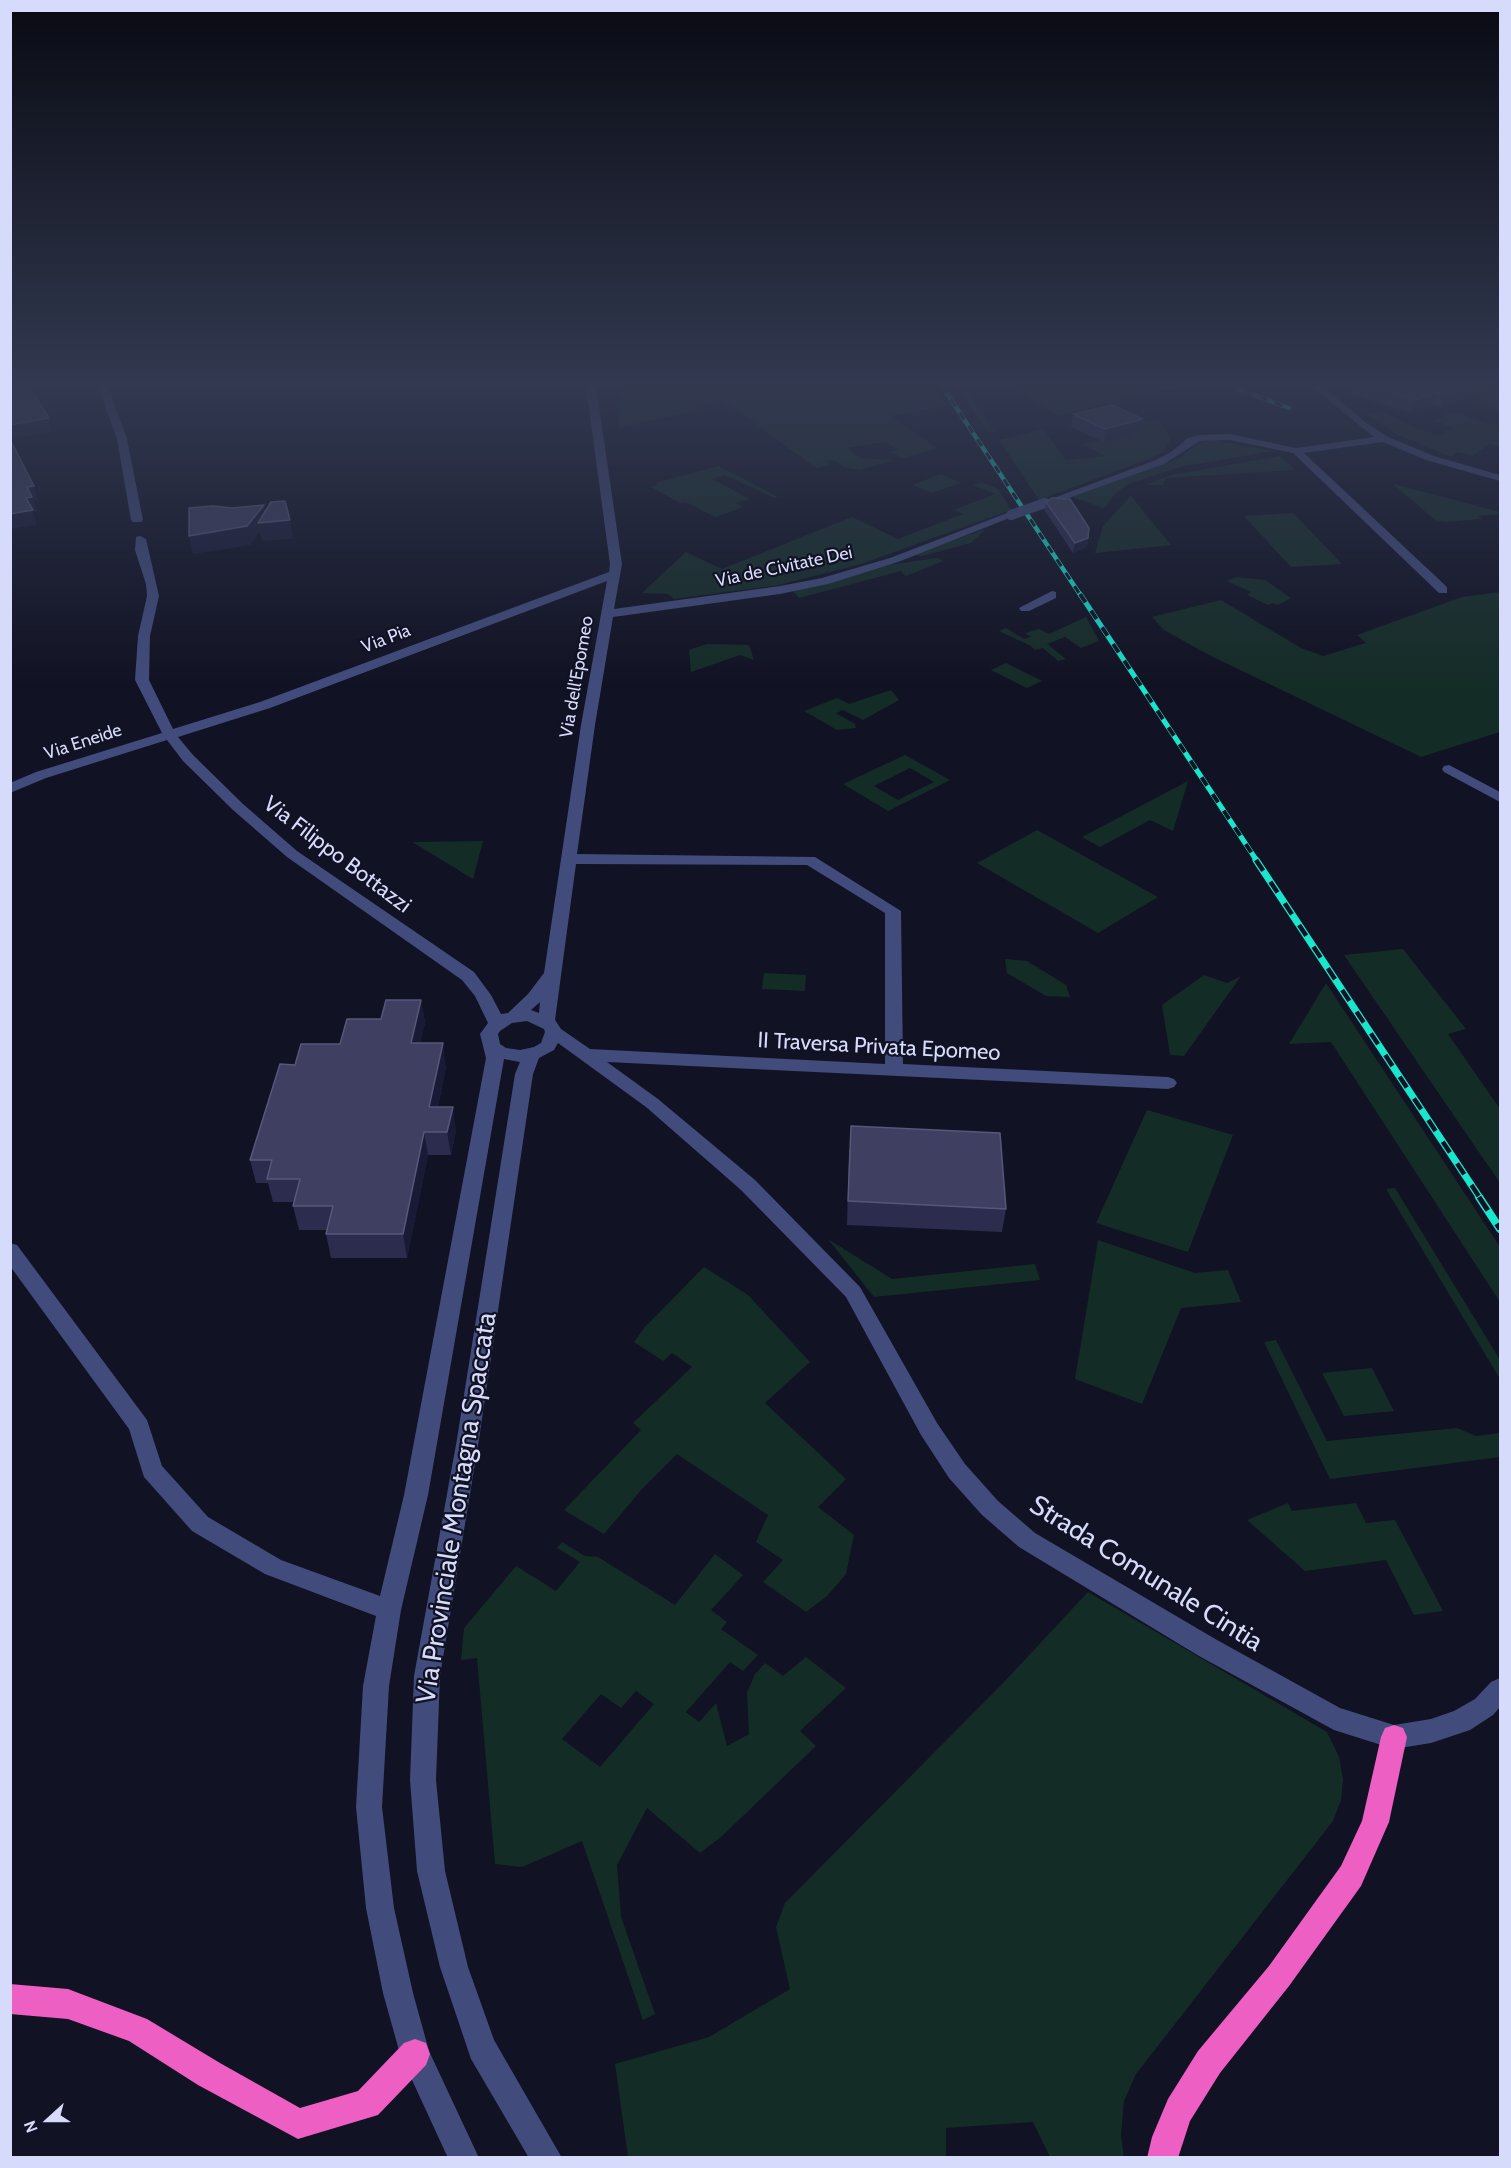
<!DOCTYPE html>
<html>
<head>
<meta charset="utf-8">
<style>
	body { margin:0 }
	#map { position:relative; width:1511px; height:2168px; overflow:hidden; background:#111223; font-family:Cabin,sans-serif }
	canvas { display:block }
	.frame { position:absolute; inset:0; border:12px solid #d7dbfb; pointer-events:none }
	.north { position:absolute; left:18px; top:2090px; width:60px; height:60px; -webkit-text-stroke:4px #111223; paint-order:stroke; rotate:249deg; font-size:16px; font-weight:700; line-height:24px; text-align:center; color:#d7dbfb }
	.north::after { content:''; display:block; margin:auto; width:21px; height:27px; background:#d7dbfb; clip-path:polygon(50% 0,100% 100%,50% 72%,0 100%) }
</style>
</head>
<body>
<div id="map">
<canvas width="1511" height="2168"></canvas>
<div class="frame"></div>
<div class="north">N</div>
</div>
<script>
const g = document.querySelector('canvas').getContext('2d');
g.lineJoin = 'round';
function paint(path, color) { g.fillStyle = color; g.fill(path, 'evenodd'); }
const poly = rows => new Path2D(rows.map(r => 'M' + r).join(''));
function stroke(path, color, width, dash) { g.strokeStyle = color; g.lineWidth = width; g.lineCap = dash ? 'butt' : 'round'; g.setLineDash(dash || []); g.stroke(path); }
function write(font, color, halo, rows, align = 'center') {
  g.font = font + ' Cabin,sans-serif'; g.lineWidth = 4.5; g.setLineDash([]); g.textBaseline = 'middle'; g.strokeStyle = halo; g.fillStyle = color; for (const [text, x, y, turn = 0] of rows) {
    g.save(); g.translate(x, y); g.rotate((+turn || 0) * Math.PI / 180); g.textAlign = isNaN(turn) ? turn : align; if (halo) g.strokeText(text, 0, 0); g.fillText(text, 0, 0); g.restore();
  }
}
const green = poly([
	[618,386,934,386,947,406,891,416,937,448,903,458,890,452,898,450,885,442,848,448,860,458,895,460,860,470,845,467,834,460,826,461,830,465,816,468,722,400,696,407,699,409,618,429,620,407],
	[956,386,964,386,995,432,987,432],
	[1009,386,1181,386,1058,416],
	[1477,386,1492,386,1500,389,1500,410,1465,399,1488,390],
	[1381,411,1416,428,1438,435,1454,428,1432,421,1453,412,1500,427,1500,447,1489,444,1472,456,1458,452,1451,457,1396,434,1366,415],
	[1157,420,1165,428,1171,439,1163,452,1149,459,1039,500,999,440,1043,429,1066,460,1105,456,1081,444,1100,440,1104,442,1140,432,1124,423],
	[1212,440,1274,451,1180,467,1128,484,1115,494,1104,508,1072,497,1180,458,1197,444],
	[1280,456,1295,470,1166,478,1163,485,1145,485,1171,475],
	[719,466,778,497,774,498,725,475,712,479,750,499,736,503,744,507,715,517,686,502,680,503,651,487,658,485,655,483],
	[941,474,961,483,932,493,912,485],
	[982,482,998,489,1011,510,861,564,779,585,674,599,668,594,642,593,686,552,722,569,852,517,898,539,963,514,954,510,995,494,973,485],
	[1393,484,1500,512,1500,514,1478,516,1482,519,1445,522,1435,520],
	[1131,496,1171,545,1095,553,1103,526],
	[1293,513,1342,564,1291,567,1244,516],
	[986,529,971,543,922,556,912,555],
	[937,558,943,561,906,576,901,571,799,598,792,590,881,566],
	[1236,577,1265,580,1291,598,1278,605,1273,603,1268,605,1247,595,1251,592,1227,581],
	[1500,592,1500,732,1421,757,1209,655,1164,630,1152,617,1221,600,1301,648,1323,656,1366,643,1357,635,1462,597],
	[1086,617,1099,641,1081,648,1065,637,1047,644,1066,659,1058,661,1043,648,1035,650,1031,646,999,631,1006,628,1024,639,1031,637,1025,633,1039,629,1049,634],
	[707,644,749,645,754,660,740,655,691,672,689,650],
	[1006,663,1042,681,1027,688,991,670],
	[891,690,899,700,863,720,843,710,836,713,855,724,856,728,837,730,804,711,837,698,849,704],
	[905,755,950,780,888,811,843,784],
	[910,768,934,782,898,800,874,786],
	[1188,781,1173,831,1150,820,1100,847,1082,837],
	[1037,830,1158,897,1098,933,977,863],
	[483,841,473,879,412,842],
	[1403,949,1466,1029,1448,1034,1500,1109,1500,1183,1344,955],
	[1005,959,1027,961,1066,985,1070,997,1046,996,1007,973],
	[764,973,806,975,805,991,762,989],
	[1204,975,1227,983,1241,976,1184,1056,1170,1055,1162,1005],
	[1326,983,1500,1247,1500,1302,1331,1042,1289,1044],
	[1147,1110,1233,1135,1188,1252,1096,1223],
	[1395,1188,1500,1360,1500,1379,1386,1189],
	[828,1239,892,1279,1035,1264,1040,1280,874,1297],
	[1098,1240,1195,1273,1228,1270,1241,1302,1181,1308,1142,1404,1075,1379],
	[704,1267,748,1295,810,1362,765,1403,846,1479,818,1507,854,1535,846,1574,827,1596,806,1612,763,1582,783,1560,756,1542,768,1515,677,1454,642,1489,604,1534,564,1510,641,1430,633,1423,692,1367,672,1353,663,1361,634,1342,644,1328],
	[1276,1340,1327,1441,1457,1428,1476,1436,1500,1433,1500,1457,1330,1479,1264,1342],
	[1372,1368,1394,1411,1344,1416,1322,1373],
	[1288,1503,1292,1511,1356,1503,1366,1523,1395,1520,1443,1611,1414,1615,1386,1560,1305,1571,1247,1520],
	[562,1542,585,1556,598,1557,675,1605,715,1554,743,1575,711,1610,727,1622,721,1629,758,1655,743,1671,730,1662,686,1712,699,1722,716,1703,727,1746,749,1734,747,1693,755,1674,765,1663,783,1676,806,1657,846,1688,800,1731,816,1746,721,1837,700,1853,647,1808,617,1865,621,1917,655,2014,643,2020,582,1841,522,1867,495,1864,477,1658,461,1660,464,1628,516,1566,556,1591,580,1562,557,1548],
	[636,1691,654,1704,600,1767,562,1739,601,1694,621,1708],
	[1088,1592,1327,1732,1339,1757,1343,1779,1341,1800,1333,1821,1136,2074,1124,2101,1121,2136,1124,2157,1050,2157,1033,2122,946,2128,946,2157,628,2157,615,2064,709,2037,790,1989,776,1927,785,1903,1004,1682]
]);
const minor = poly([
	[98,386,108,386,127,439,143,520,141,522,133,522,131,520,117,439,98,386],
	[586,386,596,386,622,564,614,609,780,586,822,578,890,558,1007,513,1015,513,1017,515,898,562,828,584,780,594,613,617,595,725,577,854,815,857,901,911,903,1064,1168,1077,1174,1079,1177,1083,1174,1087,1168,1089,607,1062,658,1099,755,1180,860,1287,937,1423,965,1464,998,1501,1035,1533,1217,1640,1340,1708,1394,1725,1431,1719,1454,1711,1475,1699,1491,1682,1500,1678,1500,1707,1493,1715,1470,1730,1431,1743,1394,1749,1334,1730,1199,1656,1019,1547,982,1515,949,1478,921,1435,846,1297,741,1190,646,1107,558,1043,554,1050,539,1058,533,1074,479,1439,440,1676,436,1780,445,1871,468,1967,494,2040,562,2158,529,2158,471,2059,440,1967,417,1871,410,1780,414,1676,457,1439,515,1074,520,1062,504,1059,428,1495,401,1610,389,1686,382,1807,394,1908,413,1993,429,2051,479,2158,448,2158,400,2054,383,1993,366,1908,356,1807,363,1686,376,1616,265,1574,192,1531,144,1477,129,1429,10,1266,10,1243,17,1245,147,1420,162,1466,208,1517,281,1560,380,1596,404,1495,486,1058,480,1034,488,1023,475,996,462,980,287,857,233,810,183,761,167,740,46,778,10,793,10,783,36,772,162,733,135,680,138,636,147,596,146,584,135,550,136,537,140,536,146,539,159,596,150,636,149,680,173,729,260,702,609,572,610,564,586,386],
	[607,581,581,725,544,973,528,994,508,1013,501,1014,491,995,474,972,297,851,243,804,193,755,178,737,270,708,607,581],
	[576,864,807,865,885,913,885,1064,590,1049,561,1029,555,1020,576,864],
	[540,1001,539,1013,531,1010,540,1002,540,1001],
	[527,1021,544,1029,545,1032,541,1043,534,1047,520,1050,506,1048,500,1044,498,1034,500,1031,512,1023,527,1021],
	[1311,386,1322,386,1368,424,1388,437,1434,456,1500,475,1500,481,1426,460,1383,442,1304,453,1447,587,1447,593,1439,593,1293,453,1230,440,1200,441,1164,464,1049,505,1041,505,1040,503,1156,460,1171,452,1188,438,1199,435,1230,434,1296,448,1374,437,1311,386],
	[1052,591,1056,592,1056,598,1029,611,1021,611,1019,608,1052,591],
	[1449,765,1500,792,1500,802,1444,772,1442,769,1444,766,1449,765]
]);
const highway = poly([
	[1394,1725,1403,1728,1407,1737,1389,1822,1361,1886,1289,1986,1220,2073,1190,2121,1178,2158,1147,2158,1152,2137,1168,2099,1198,2051,1269,1966,1341,1866,1362,1821,1381,1737,1385,1728,1394,1725],
	[10,1984,68,1989,147,2019,220,2063,300,2108,358,2091,404,2043,415,2039,426,2043,430,2054,426,2065,378,2115,298,2139,198,2085,129,2041,68,2019,10,2014,10,1984]
]);
const railFar3 = poly([
	[942,386,1081,596],
	[1230,386,1289,408]
]);
const railFar2 = poly([
	[1080,594,1257,861]
]);
const railFar1 = poly([
	[1256,860,1480,1198]
]);
const rail = poly([
	[1479,1197,1500,1229]
]);
const minorBridge = poly([
	[1011,515,1045,503]
]);
const wall = poly([
	[1354,386,1487,386,1486,391,1441,408,1432,405,1411,413,1352,394],
	[1073,414,1143,419,1141,432,1104,442,1071,427],
	[1046,502,1088,538,1087,547,1073,553,1045,511],
	[421,1000,425,1023,420,1043,446,1066,438,1107,456,1130,451,1155,428,1155,407,1258,331,1258,326,1234,327,1230,299,1230,293,1206,294,1202,273,1202,268,1183,256,1183,250,1160,295,1065,340,1044,381,1019],
	[849,1150,1006,1209,1002,1232,847,1225]
]);
const shadedWall = poly([
	[1469,386,1487,386,1486,391,1441,408,1444,395],
	[1436,393,1432,405,1411,413,1415,400],
	[49,418,52,432,10,439,10,425],
	[1143,419,1141,432,1104,442,1105,429],
	[34,486,38,500,34,501,37,511,33,511,37,525,10,529,10,514,26,498,27,487],
	[264,505,267,522,290,520,293,539,262,541,260,532,250,545,193,554,189,536],
	[1088,538,1087,547,1073,553,1075,543],
	[421,1000,425,1023,415,1066,411,1043],
	[443,1043,446,1066,433,1131,429,1107],
	[453,1107,456,1130,451,1155,447,1132],
	[424,1132,428,1155,407,1258,403,1234]
]);
const building = poly([
	[10,386,29,386,49,418,10,425,10,386],
	[1369,386,1469,386,1444,395,1436,393,1415,400,1369,386],
	[1112,405,1143,419,1105,429,1073,414,1112,405],
	[10,439,34,486,27,487,32,497,26,498,33,510,10,514,10,439],
	[1052,498,1070,499,1089,528,1088,538,1075,543,1046,502,1052,498],
	[285,501,290,520,258,523,271,502,285,501],
	[264,505,247,526,189,536,189,508,213,506,232,508,264,505],
	[386,1000,421,1000,411,1043,443,1043,429,1107,453,1107,447,1132,424,1132,403,1234,326,1234,333,1206,293,1206,300,1179,267,1179,272,1160,250,1160,280,1064,295,1065,301,1044,340,1044,347,1019,381,1019,386,1000],
	[851,1126,1000,1133,1006,1209,848,1201,851,1126]
]);
const farStreetnames = [
	["Via de Civitate Dei",784,567,-12],
	["Via Pia",386,639,-21],
	["Via dell'Epomeo",577,677,-80],
	["Via Eneide",83,742,-18]
];
const streetNames = [
	["Via Filippo Bottazzi",337,855,37],
	["II Traversa Privata Epomeo",879,1047,3]
];
const nearStreetnames = [
	["Via Provinciale Montagna Spaccata",457,1508,-81],
	["Strada Comunale Cintia",1146,1574,32]
];
paint(green, '#142c26');
paint(minor, '#414c7d');
paint(highway, '#ee5fc3');
stroke(railFar3, '#18e6cd', 4.5);
stroke(railFar2, '#18e6cd', 5);
stroke(railFar1, '#18e6cd', 7);
stroke(rail, '#18e6cd', 8);
stroke(railFar3, '#111223', 3, [8]);
stroke(railFar2, '#111223', 4, [10]);
stroke(railFar1, '#111223', 4.5, [13]);
stroke(rail, '#111223', 5, [16]);
stroke(minorBridge, '#414c7d', 10);
paint(wall, '#2c2c4f');
paint(shadedWall, '#191a36');
paint(building, '#3e3f61');
stroke(building, '#56577a', 1.5);
const sky = g.createLinearGradient(0, 0, 0, 689);
sky.addColorStop(0, '#090a13');
sky.addColorStop(0.56, '#323950');
sky.addColorStop(1, '#32395000');
g.fillStyle = sky;
g.fillRect(0, 0, 1511, 689);
write('18px', '#d7dbfb', '#111223', farStreetnames);
write('22px', '#d7dbfb', '#111223', streetNames);
write('27px', '#d7dbfb', '#111223', nearStreetnames);
</script>
</body>
</html>
